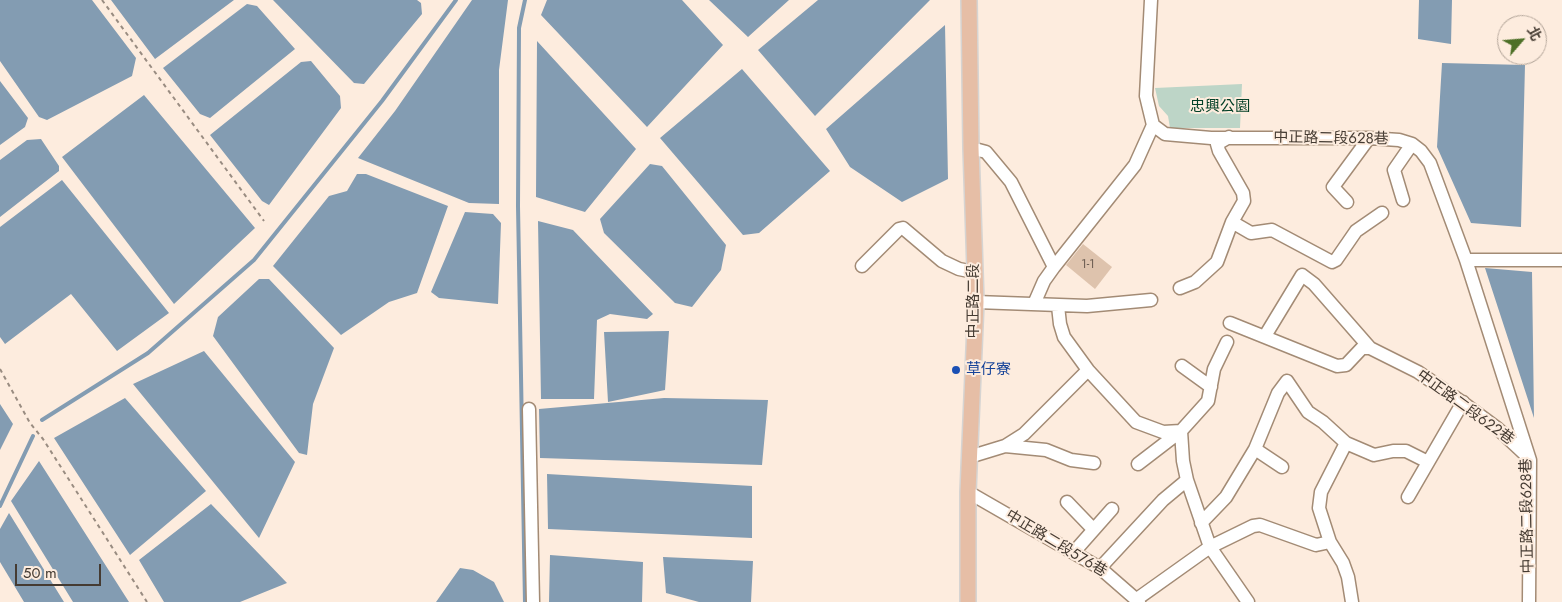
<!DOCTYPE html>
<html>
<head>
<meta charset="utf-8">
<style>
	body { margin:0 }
	#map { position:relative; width:1562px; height:602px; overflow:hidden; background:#fdecde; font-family:Jost,"Noto Sans TC",sans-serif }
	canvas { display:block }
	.north { position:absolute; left:1497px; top:15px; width:50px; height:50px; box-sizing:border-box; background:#fdecde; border:1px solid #b3a599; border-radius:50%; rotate:63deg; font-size:14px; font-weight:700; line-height:20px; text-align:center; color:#453b32 }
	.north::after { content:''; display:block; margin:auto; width:18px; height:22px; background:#4d6f27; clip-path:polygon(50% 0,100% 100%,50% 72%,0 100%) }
	.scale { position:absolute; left:15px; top:564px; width:86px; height:22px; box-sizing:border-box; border:2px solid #453b32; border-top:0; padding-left:6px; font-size:15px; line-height:18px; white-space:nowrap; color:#453b32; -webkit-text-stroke:4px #fdecde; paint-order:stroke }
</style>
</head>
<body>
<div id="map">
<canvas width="1562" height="602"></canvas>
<div class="north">北</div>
<div class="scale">50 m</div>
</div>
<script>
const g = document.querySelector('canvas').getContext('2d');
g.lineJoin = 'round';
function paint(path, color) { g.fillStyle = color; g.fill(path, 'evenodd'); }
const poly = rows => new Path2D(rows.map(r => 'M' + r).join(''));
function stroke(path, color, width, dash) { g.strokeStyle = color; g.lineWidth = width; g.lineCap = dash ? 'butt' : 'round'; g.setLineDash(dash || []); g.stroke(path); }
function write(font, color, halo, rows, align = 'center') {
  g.font = font + ' Jost,"Noto Sans TC",sans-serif'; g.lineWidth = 4; g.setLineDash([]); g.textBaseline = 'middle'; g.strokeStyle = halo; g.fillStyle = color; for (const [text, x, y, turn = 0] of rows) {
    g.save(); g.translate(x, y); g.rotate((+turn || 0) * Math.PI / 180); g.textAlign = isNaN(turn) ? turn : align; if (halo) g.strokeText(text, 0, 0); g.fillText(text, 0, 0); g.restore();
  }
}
const green = poly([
	[1242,84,1240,128,1170,128,1168,116,1159,106,1155,88]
]);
const water = poly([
	[0,0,92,0,136,58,132,76,47,120,39,117,0,61],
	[111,0,234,0,155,59],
	[273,0,417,0,421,3,422,14,364,84,354,83],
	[472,0,508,0,499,70,499,204,469,203,358,158,395,111],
	[547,0,682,0,723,45,647,127,541,15],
	[709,0,789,0,748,37],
	[818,0,930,0,815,116,758,50],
	[1419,0,1452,0,1451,44,1418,39],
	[247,4,257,6,295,49,210,118,200,114,163,68],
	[945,25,948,179,902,202,850,167,826,129],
	[537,41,636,149,585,212,536,197],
	[311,61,340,96,341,108,269,205,262,201,210,135,301,62],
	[1442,63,1525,65,1521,227,1471,223,1437,147],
	[742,69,830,171,759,233,743,235,660,138],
	[0,81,28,118,25,127,0,145],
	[144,95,255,228,174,304,62,157],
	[41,139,59,166,59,171,0,217,0,160,27,140],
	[650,164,662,166,726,245,721,270,692,307,675,303,604,233,600,219],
	[357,174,366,174,448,206,417,293,389,302,341,335,273,266,329,196,347,191],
	[62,180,169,313,117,351,71,294,5,344,0,337,0,227],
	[465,212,493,214,501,223,498,304,439,298,431,292],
	[538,221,573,230,653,314,647,319,610,314,597,320,594,399,541,399],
	[1485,268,1532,272,1534,418],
	[259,279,269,279,334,348,313,404,307,455,299,453,213,336,218,317],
	[669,331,665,390,608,402,604,332],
	[204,351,295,462,259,538,133,384],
	[125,398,206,491,130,555,54,438],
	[664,398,768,400,762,465,540,458,539,409],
	[0,404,13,424,0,450],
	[39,461,129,602,73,602,11,501],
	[547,474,752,486,752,538,548,529],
	[211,504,287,583,240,602,164,602,139,560],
	[9,513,64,602,24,602,0,562,0,529],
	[550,555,643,562,642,602,549,602],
	[663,557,753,561,751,602,699,602,666,593],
	[460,568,473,570,494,582,504,602,436,602]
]);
const stream = poly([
	[525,0,519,28,518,206,525,602],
	[42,420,148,353,254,260,382,101,456,0],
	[0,506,33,436]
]);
const building = poly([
	[1083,244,1112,267,1095,289,1066,265]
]);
const path = poly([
	[102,0,264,221],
	[0,369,30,423,43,439,147,602]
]);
const minor = poly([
	[1151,0,1146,96,1153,125,1165,134,1211,138,1369,138,1399,140,1412,144,1421,151,1430,163,1466,260,1530,460,1529,602],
	[971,148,986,152,1011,182,1054,267],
	[1403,200,1394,170,1412,144],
	[1347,202,1333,187,1369,138],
	[1232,222,1251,233,1272,230,1332,262,1336,260,1356,231,1382,213],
	[1466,260,1562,260],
	[862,266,899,229,903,228,942,261,959,269,974,272],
	[1180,288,1195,282,1217,262,1232,222,1244,201,1243,193,1219,151,1217,144,1229,137],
	[976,302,1087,306,1151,300],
	[1034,304,1044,281,1054,267,1135,165,1153,125],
	[1058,306,1060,324,1064,337,1088,370,1136,422,1163,432,1181,431],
	[1230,323,1337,366,1346,365,1362,348,1370,348,1418,372,1466,405,1497,428,1528,457],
	[1265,336,1302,275,1314,284,1370,348],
	[1227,342,1214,369,1208,401,1181,431,1183,461,1187,480,1210,547,1248,602],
	[1182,366,1211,387],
	[529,409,533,602],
	[1346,443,1321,492,1319,508,1330,542,1343,563,1348,577,1352,602],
	[1005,446,1046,450,1071,460,1094,463],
	[1255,449,1282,467],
	[969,457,1005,446,1024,434,1088,370],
	[1138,464,1181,431],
	[968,492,1100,568,1139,602],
	[1408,497,1463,402],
	[1067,502,1093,529],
	[1201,523,1226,497,1255,449,1278,393,1287,381,1308,412,1323,422,1346,443,1374,455,1393,451,1406,451,1426,461],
	[1074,552,1112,509],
	[1100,568,1163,500,1187,480],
	[1137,599,1210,547,1253,526,1260,525,1316,545,1330,542]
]);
const major = poly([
	[968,602,968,492,976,302,971,148,969,0]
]);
const markers = [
	[956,370,5,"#1a4fb4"]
];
const numberNames = [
	["1-1",1088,265]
];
const parkNames = [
	["忠興公園",1220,107]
];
const streetNames = [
	["中正路二段628巷",1331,139,1],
	["中正路二段",974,301,-90],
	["中正路二段622巷",1465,408,36],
	["中正路二段628巷",1528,516,-91],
	["中正路二段576巷",1056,544,31]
];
const transitNames = [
	["草仔寮",966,370]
];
paint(green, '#bdd5c7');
paint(water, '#839cb2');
stroke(stream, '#839cb2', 4);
paint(building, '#dec3ad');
stroke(minor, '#a38b75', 15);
stroke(major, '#d6d4d2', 18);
stroke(path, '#998c81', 2, [4, 4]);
stroke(minor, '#fff', 12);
stroke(major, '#e6bea6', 15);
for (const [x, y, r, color] of markers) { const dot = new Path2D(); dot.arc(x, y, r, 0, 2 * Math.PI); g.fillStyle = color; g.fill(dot); stroke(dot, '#fdecde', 2); }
write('12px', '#6b5d51', null, numberNames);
write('15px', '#034027', '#fdecde', parkNames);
write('15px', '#453b32', '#fdecde', streetNames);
write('15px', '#164399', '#fdecde', transitNames, 'left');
</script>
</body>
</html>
